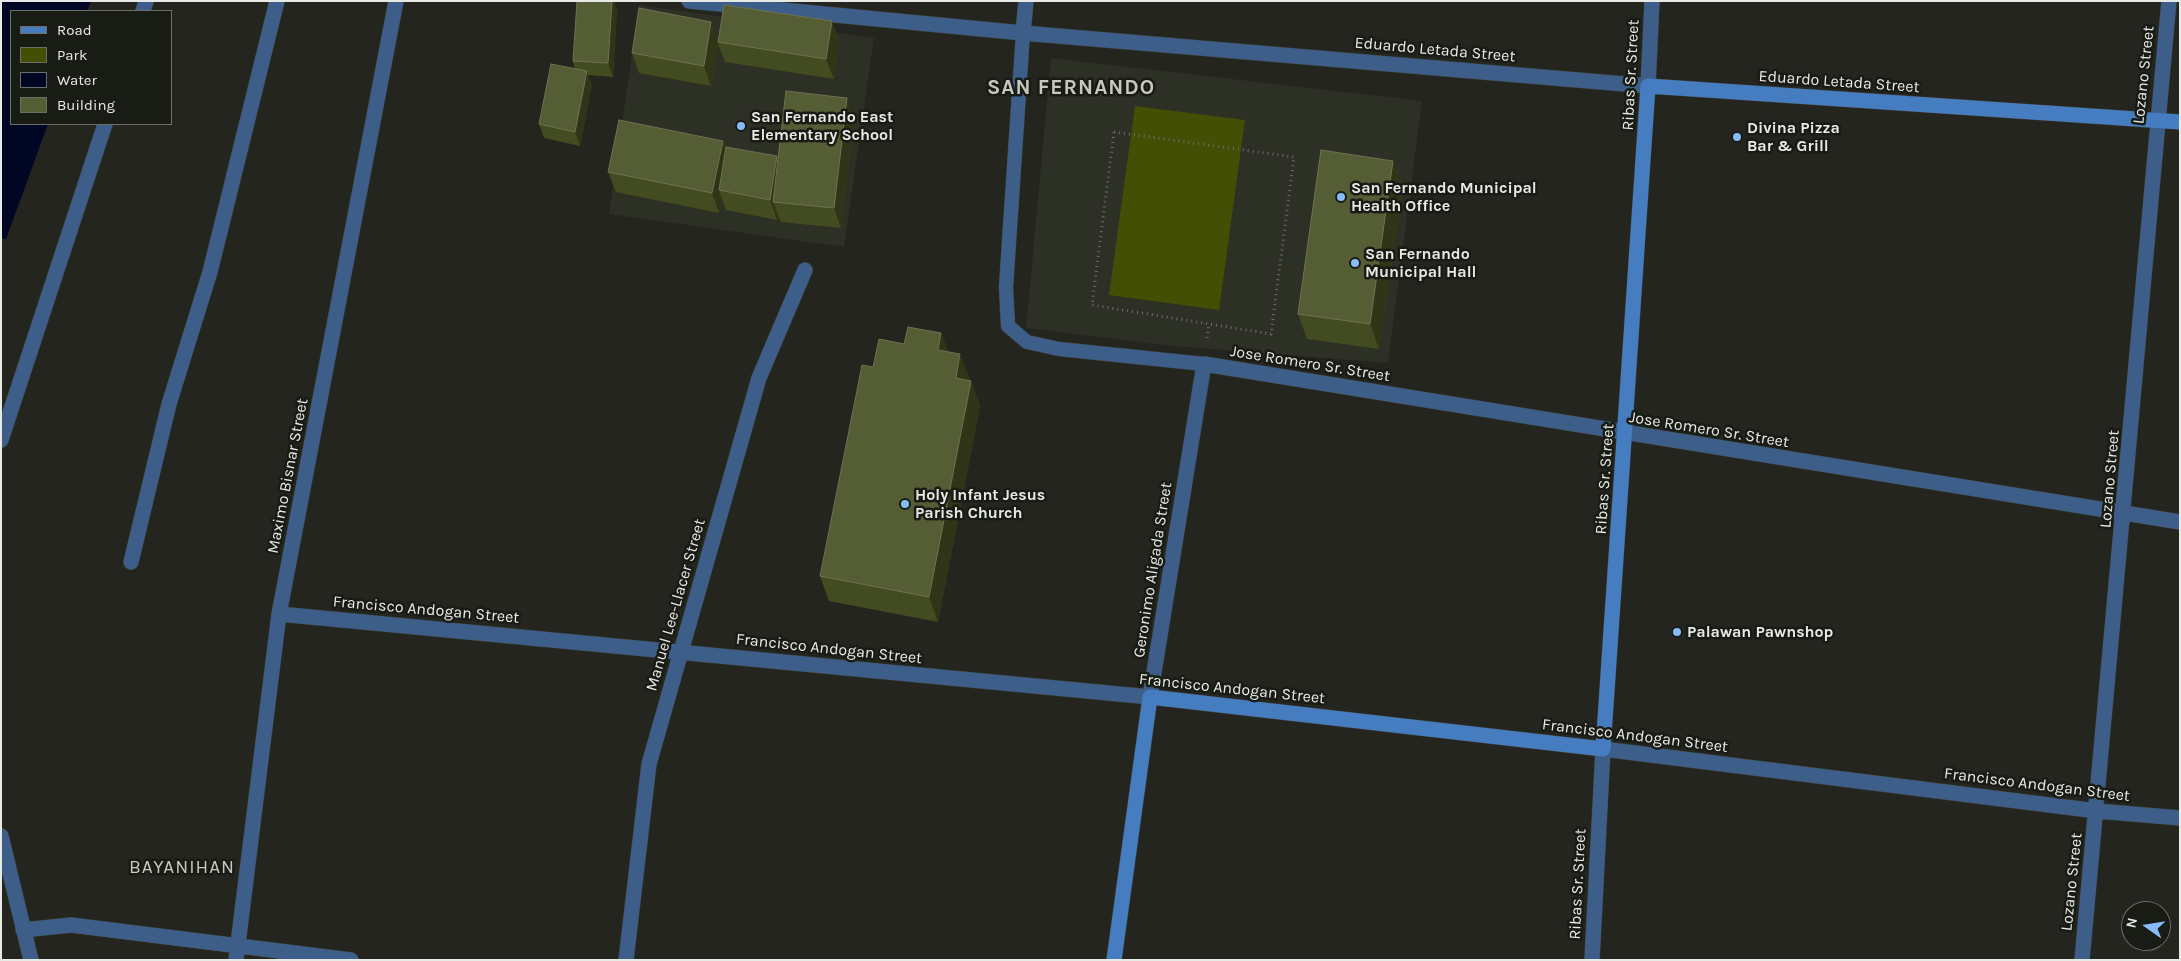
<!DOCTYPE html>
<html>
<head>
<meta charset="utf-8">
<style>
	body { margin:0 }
	#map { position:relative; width:2181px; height:961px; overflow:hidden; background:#23251e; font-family:Karla,sans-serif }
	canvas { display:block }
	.frame { position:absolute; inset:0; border:2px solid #e8eae5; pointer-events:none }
	.legend { position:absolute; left:10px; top:10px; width:162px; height:115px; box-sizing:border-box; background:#191b15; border:1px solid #6c6e68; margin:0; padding:6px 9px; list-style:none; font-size:15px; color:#e8eae5 }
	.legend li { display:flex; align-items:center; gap:10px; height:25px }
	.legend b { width:25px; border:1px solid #6c6e68 }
	.north { position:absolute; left:2121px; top:901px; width:50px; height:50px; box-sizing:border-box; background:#191b15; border:1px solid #6c6e68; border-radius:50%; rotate:283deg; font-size:14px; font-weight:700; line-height:20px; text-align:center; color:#e8eae5 }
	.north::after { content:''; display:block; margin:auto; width:18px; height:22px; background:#87bbfb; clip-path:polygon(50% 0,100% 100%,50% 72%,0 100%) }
</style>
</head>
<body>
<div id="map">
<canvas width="2181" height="961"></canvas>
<div class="frame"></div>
<ul class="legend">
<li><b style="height:6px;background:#467dc1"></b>Road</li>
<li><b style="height:14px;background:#434f05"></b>Park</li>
<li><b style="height:14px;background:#000624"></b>Water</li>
<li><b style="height:14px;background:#555d35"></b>Building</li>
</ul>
<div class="north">N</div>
</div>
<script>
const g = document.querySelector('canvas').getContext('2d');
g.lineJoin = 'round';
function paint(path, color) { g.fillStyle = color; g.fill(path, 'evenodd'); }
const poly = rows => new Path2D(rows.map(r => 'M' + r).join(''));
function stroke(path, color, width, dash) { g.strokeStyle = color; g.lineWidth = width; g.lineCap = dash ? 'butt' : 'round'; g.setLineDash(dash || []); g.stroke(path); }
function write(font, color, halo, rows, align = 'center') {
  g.font = font + ' Karla,sans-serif'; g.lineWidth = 5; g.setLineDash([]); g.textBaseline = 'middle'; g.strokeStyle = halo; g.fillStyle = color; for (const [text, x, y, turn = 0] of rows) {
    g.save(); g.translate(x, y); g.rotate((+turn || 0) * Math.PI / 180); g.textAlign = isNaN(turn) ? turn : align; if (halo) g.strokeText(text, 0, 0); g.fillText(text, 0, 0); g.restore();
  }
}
const built = poly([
	[639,5,874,38,844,247,609,214],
	[1051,58,1422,101,1388,363,1173,346,1026,328]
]);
const green = poly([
	[1135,106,1245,120,1219,310,1109,295]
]);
const water = poly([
	[1,1,91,1,87,11,11,11,11,124,48,124,6,239,1,238]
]);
const path = poly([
	[1114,132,1294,157,1271,334,1092,305,1114,132],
	[1207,338,1209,324]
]);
const lane = poly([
	[1023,33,1006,287,1008,326,1027,342,1059,349,1204,364]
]);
const street = poly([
	[689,1,1023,33,1648,86,1652,1],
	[143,11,146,1],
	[1023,33,1026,1],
	[1,440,105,124],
	[131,562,169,404,210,272,277,1],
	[279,614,1150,697,1204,364,2180,522],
	[1,836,31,960],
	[23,930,71,925,351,960],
	[236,960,279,614,396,1],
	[626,960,649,764,759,378,805,270],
	[1592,960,1603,749,2097,811,2180,818],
	[2082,960,2169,1]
]);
const secondary = poly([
	[1114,960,1150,697,1603,749,1648,86,2180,122]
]);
const wall = poly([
	[617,10,613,77,588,75,592,85,580,146,544,138,539,124,575,69,573,61],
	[832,21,839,41,834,79,725,62,718,44,711,86,639,73,632,53],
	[854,118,841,228,781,222,778,215,777,220,726,210,722,199,719,213,616,192,608,172,723,141,725,149,777,156,778,159],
	[1393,161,1403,186,1379,349,1307,339,1298,314],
	[941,333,948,352,970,379,969,381,971,381,980,406,938,622,829,601,820,576,873,367]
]);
const shadedWall = poly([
	[612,1,614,1,617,10,613,77,608,63],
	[832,21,839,41,834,79,826,59],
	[711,22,719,42,718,42,718,44,711,86,704,66],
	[587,71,592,85,580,146,575,132],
	[847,98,854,118,841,228,834,208],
	[723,141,730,161,719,190,722,199,719,213,712,193],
	[777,156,784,176,773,202,778,215,777,220,770,200],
	[1393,161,1403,186,1379,349,1370,324],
	[941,333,950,358,938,350],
	[960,354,970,379,965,404,956,378],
	[971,381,980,406,938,622,929,597]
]);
const building = poly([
	[577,1,612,1,608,63,573,61,577,1],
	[724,5,832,21,826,59,718,42,724,5],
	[639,8,711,22,704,66,632,53,639,8],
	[551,64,587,71,575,132,539,124,551,64],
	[786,91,847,98,834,208,773,202,786,91],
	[619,120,723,141,712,193,608,172,619,120],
	[726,147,777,156,770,200,719,190,726,147],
	[1321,150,1393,161,1370,324,1298,314,1321,150],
	[908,327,941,333,938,350,960,354,956,378,971,381,929,597,820,576,862,365,873,367,879,339,904,344,908,327]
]);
const markers = [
	[741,126,5,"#87bbfb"],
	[1737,137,5,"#87bbfb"],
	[1341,197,5,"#87bbfb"],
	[1355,263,5,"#87bbfb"],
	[905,504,5,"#87bbfb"],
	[1677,632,5,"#87bbfb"]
];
const streetNames = [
	["Eduardo Letada Street",1435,50,5],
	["Ribas Sr. Street",1631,75,-87],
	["Lozano Street",2144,75,-84],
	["Eduardo Letada Street",1839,82,4],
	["Jose Romero Sr. Street",1310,364,9],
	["Jose Romero Sr. Street",1709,430,9],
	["Maximo Bisnar Street",288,476,-79],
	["Ribas Sr. Street",1605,479,-86],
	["Lozano Street",2110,479,-85],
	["Geronimo Aligada Street",1153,570,-81],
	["Manuel Lee-Llacer Street",676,605,-74],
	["Francisco Andogan Street",426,610,5],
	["Francisco Andogan Street",829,649,6],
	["Francisco Andogan Street",1232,689,6],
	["Francisco Andogan Street",1635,736,7],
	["Francisco Andogan Street",2037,785,7],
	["Lozano Street",2072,882,-84],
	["Ribas Sr. Street",1578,884,-87]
];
const poiNames = [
	["San Fernando East",751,117],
	["Elementary School",751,135],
	["Divina Pizza",1747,128],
	["Bar & Grill",1747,146],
	["San Fernando Municipal",1351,188],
	["Health Office",1351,206],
	["San Fernando",1365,254],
	["Municipal Hall",1365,272],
	["Holy Infant Jesus",915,495],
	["Parish Church",915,513],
	["Palawan Pawnshop",1687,632]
];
const quarterNames = [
	["BAYANIHAN",182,868]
];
const districtNames = [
	["SAN FERNANDO",1071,88]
];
paint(built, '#2d3024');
paint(green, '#434f05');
paint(water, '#000624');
stroke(lane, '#3f413a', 15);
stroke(street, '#3f413a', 16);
stroke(secondary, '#3f413a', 16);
stroke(path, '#6c6e67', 3, [1, 4]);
stroke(lane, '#3c5e88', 14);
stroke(street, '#3c5e88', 15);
stroke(secondary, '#467dc1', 15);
paint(wall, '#434c20');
paint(shadedWall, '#2f3516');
paint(building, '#555d35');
stroke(building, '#6c7351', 1);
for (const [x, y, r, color] of markers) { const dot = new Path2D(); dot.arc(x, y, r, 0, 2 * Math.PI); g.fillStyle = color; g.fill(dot); stroke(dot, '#191b15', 2); }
write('16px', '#e8eae5', '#191b15', streetNames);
write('bold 16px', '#e8eae5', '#191b15', poiNames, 'left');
g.letterSpacing = '1px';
write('19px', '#c7c9c0', '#191b15', quarterNames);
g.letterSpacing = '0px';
g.letterSpacing = '1px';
write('bold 21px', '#c7c9c0', '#191b15', districtNames);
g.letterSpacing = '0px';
</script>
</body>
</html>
